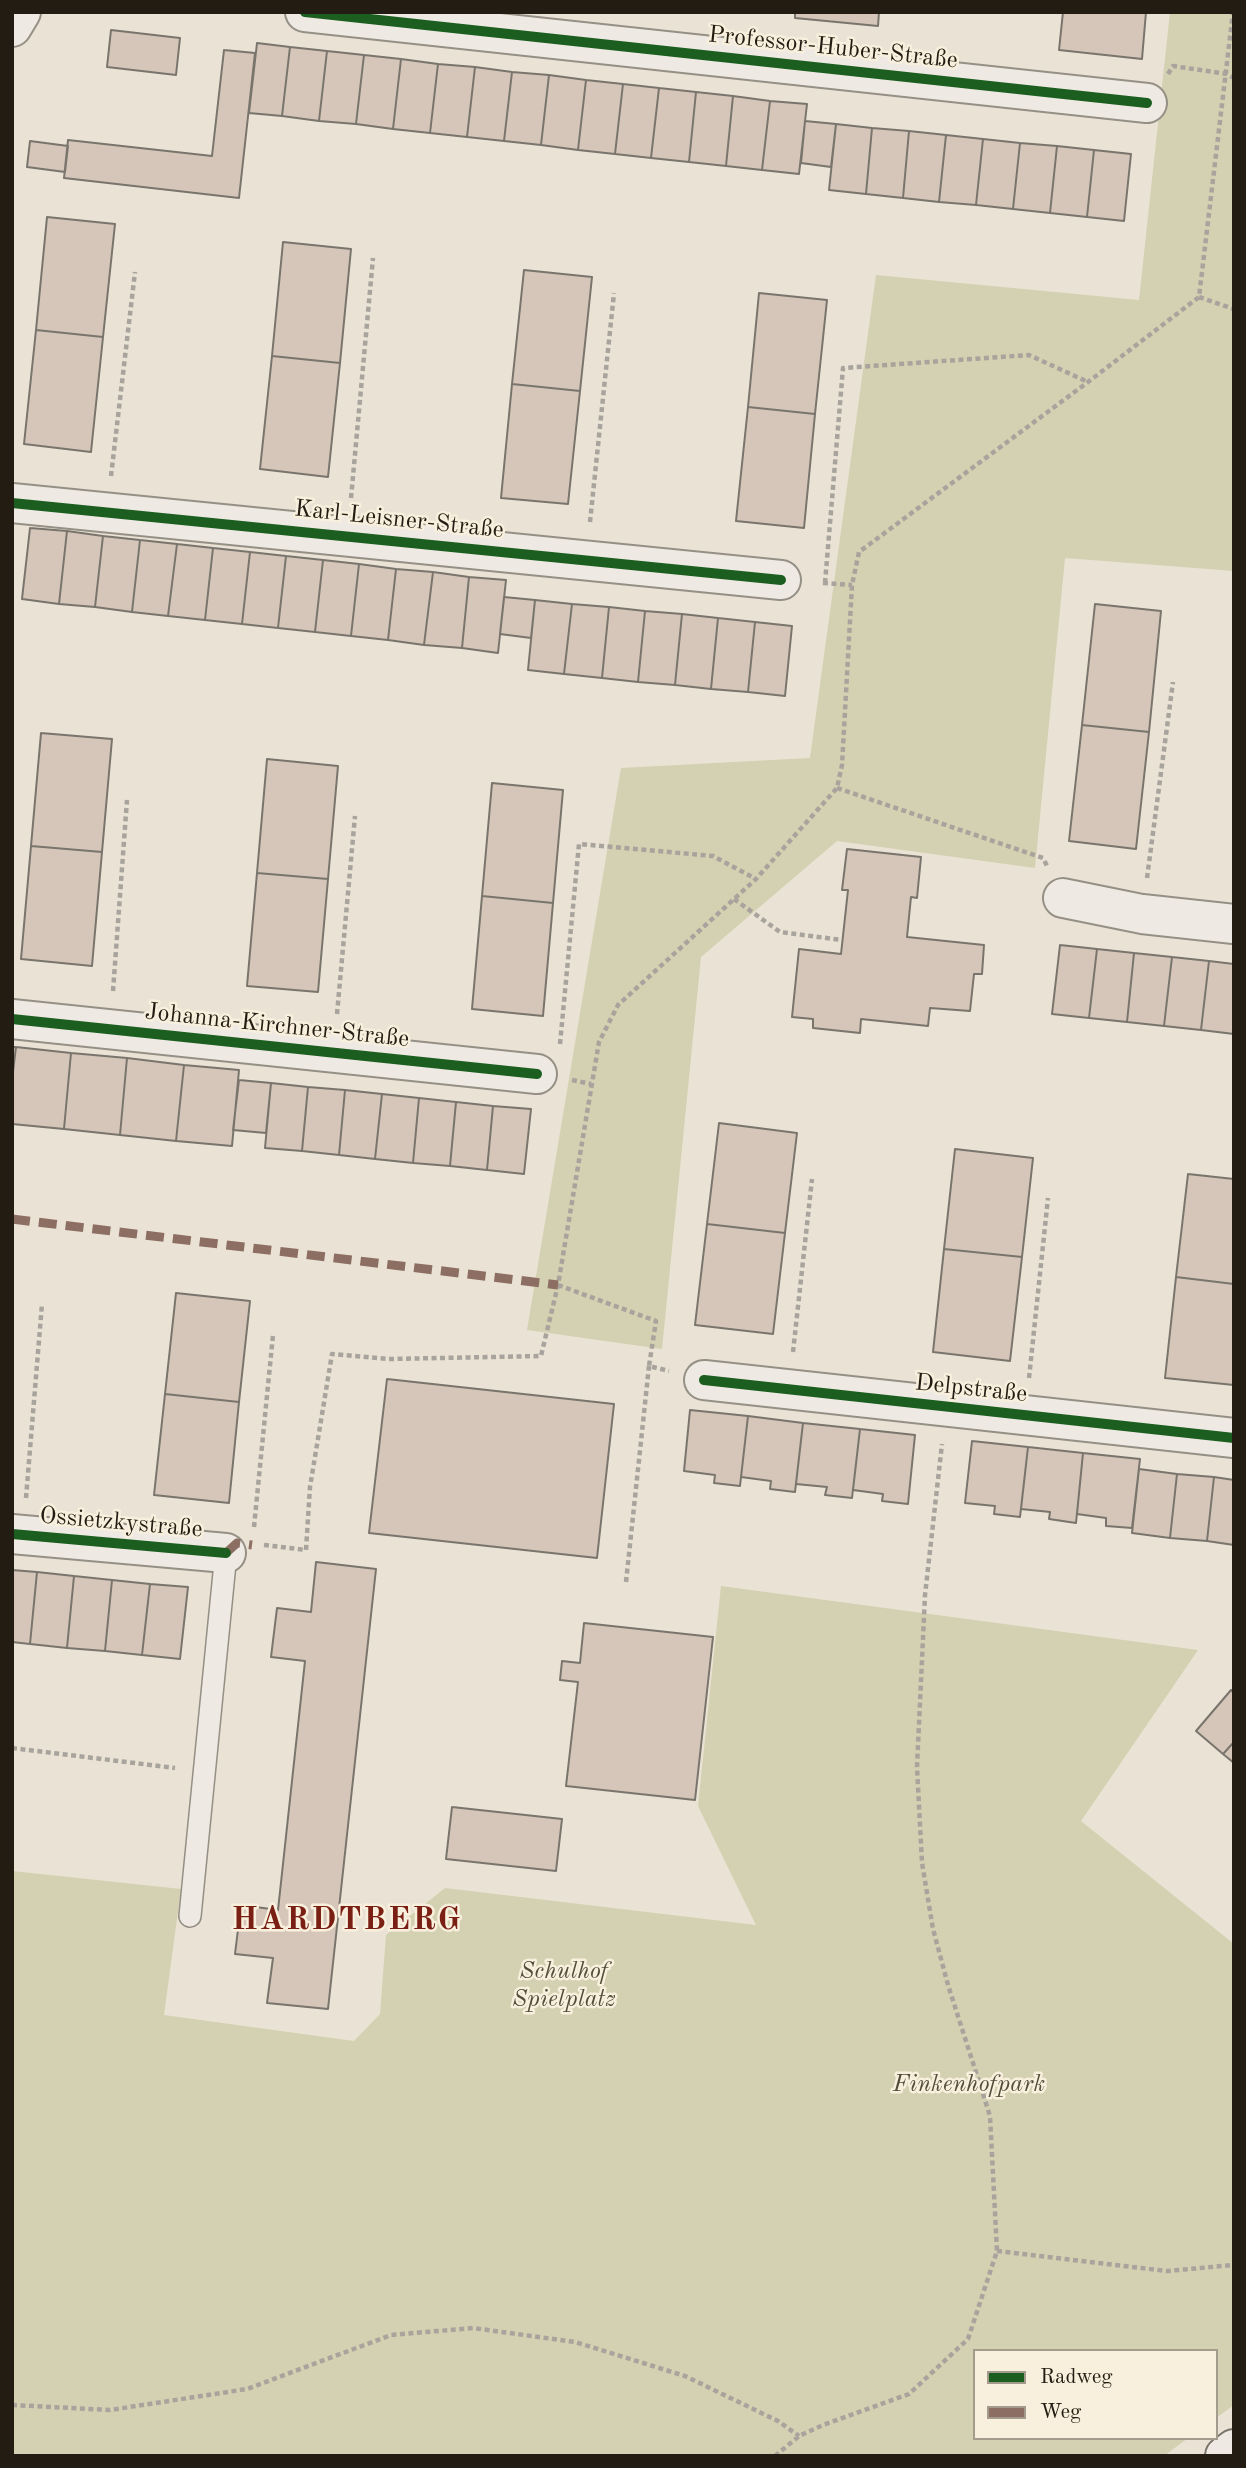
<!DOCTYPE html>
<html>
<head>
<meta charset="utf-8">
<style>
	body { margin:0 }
	#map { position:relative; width:1246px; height:2468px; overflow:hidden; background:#eae2d4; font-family:"Old Standard TT",serif }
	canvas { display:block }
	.frame { position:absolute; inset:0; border:14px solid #231c12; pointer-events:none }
	.legend { position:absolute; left:973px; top:2349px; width:245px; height:91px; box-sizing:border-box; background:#f8efdd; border:2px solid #a39b8c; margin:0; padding:9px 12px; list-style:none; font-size:21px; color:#231c12 }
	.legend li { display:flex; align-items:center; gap:14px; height:35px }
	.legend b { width:35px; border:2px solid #a39b8c }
</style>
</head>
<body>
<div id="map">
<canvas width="1246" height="2468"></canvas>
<div class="frame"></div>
<ul class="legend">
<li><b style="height:9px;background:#1b5e20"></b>Radweg</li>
<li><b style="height:9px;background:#8d6e63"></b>Weg</li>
</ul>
</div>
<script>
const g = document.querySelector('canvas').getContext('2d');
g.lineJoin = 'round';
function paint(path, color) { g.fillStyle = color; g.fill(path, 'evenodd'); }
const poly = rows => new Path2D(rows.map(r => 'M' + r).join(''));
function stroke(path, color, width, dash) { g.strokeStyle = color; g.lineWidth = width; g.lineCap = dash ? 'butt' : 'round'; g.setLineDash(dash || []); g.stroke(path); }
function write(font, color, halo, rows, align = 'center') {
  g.font = font + ' "Old Standard TT",serif'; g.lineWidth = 5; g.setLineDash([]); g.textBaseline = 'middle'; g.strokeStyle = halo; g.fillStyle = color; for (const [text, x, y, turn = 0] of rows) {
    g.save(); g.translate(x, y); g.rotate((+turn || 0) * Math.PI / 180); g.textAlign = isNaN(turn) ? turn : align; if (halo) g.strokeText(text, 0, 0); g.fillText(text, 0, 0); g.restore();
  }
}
const green = poly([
	[1170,12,1234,12,1234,571,1065,558,1035,868,837,841,701,957,662,1349,527,1330,621,768,810,758,876,275,1139,300],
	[721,1586,1198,1650,1081,1821,1234,1944,1234,2405,1216,2418,1216,2351,975,2351,975,2438,1188,2438,1164,2456,12,2456,12,1871,181,1889,164,2015,354,2041,380,2014,386,1935,445,1888,756,1925,698,1806]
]);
const building = poly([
	[795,12,879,12,878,26,795,18,795,12],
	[1063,12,1146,12,1142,59,1059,50,1063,12],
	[111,30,180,38,176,75,107,67,111,30],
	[257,43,290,47,282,116,249,113,257,43],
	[290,47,327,51,319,121,282,116,290,47],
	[224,50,255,53,239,198,64,178,68,140,212,156,224,50],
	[327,51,364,55,356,124,319,121,327,51],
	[364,55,401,59,393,129,356,124,364,55],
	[401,59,438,64,430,133,393,129,401,59],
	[438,64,475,67,467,137,430,133,438,64],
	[475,67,512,72,504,141,467,137,475,67],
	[512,72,549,75,541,145,504,141,512,72],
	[549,75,586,80,578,150,541,145,549,75],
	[586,80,623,84,615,154,578,150,586,80],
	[623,84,659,88,651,158,615,154,623,84],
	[659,88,696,92,689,162,651,158,659,88],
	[696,92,733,96,726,166,689,162,696,92],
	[733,96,770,101,762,170,726,166,733,96],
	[770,101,807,104,799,174,762,170,770,101],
	[805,121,836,124,831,167,801,163,805,121],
	[836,124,872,128,866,194,829,190,836,124],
	[872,128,909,131,903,198,866,194,872,128],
	[909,131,946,135,939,202,903,198,909,131],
	[946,135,983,139,976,205,939,202,946,135],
	[983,139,1020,143,1013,209,976,205,983,139],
	[30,141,68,146,65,172,27,167,30,141],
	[1020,143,1057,146,1050,213,1013,209,1020,143],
	[1057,146,1094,150,1087,217,1050,213,1057,146],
	[1094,150,1131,154,1124,221,1087,217,1094,150],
	[47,217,115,224,103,337,36,330,47,217],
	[283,242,351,249,340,363,272,356,283,242],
	[524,270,592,277,580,391,512,384,524,270],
	[759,293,827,300,815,414,748,407,759,293],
	[36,330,103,337,91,452,24,444,36,330],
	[272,356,340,363,328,477,260,469,272,356],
	[512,384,580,391,568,504,501,498,512,384],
	[748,407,815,414,804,528,736,521,748,407],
	[30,528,67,531,59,604,22,599,30,528],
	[67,531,103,536,95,607,59,604,67,531],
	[103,536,140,540,132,612,95,607,103,536],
	[140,540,177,544,168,616,132,612,140,540],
	[177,544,213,548,205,620,168,616,177,544],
	[213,548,250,552,242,624,205,620,213,548],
	[250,552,286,556,278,628,242,624,250,552],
	[286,556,323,560,315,632,278,628,286,556],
	[323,560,359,564,351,636,315,632,323,560],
	[359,564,396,569,388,640,351,636,359,564],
	[396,569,433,572,424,645,388,640,396,569],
	[433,572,469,577,462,648,424,645,433,572],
	[469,577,506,580,498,653,462,648,469,577],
	[504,597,535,600,531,638,500,634,504,597],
	[535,600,572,604,564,674,528,670,535,600],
	[572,604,609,607,602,678,564,674,572,604],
	[1095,604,1161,611,1149,732,1082,725,1095,604],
	[609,607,645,611,638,682,602,678,609,607],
	[645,611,682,614,675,685,638,682,645,611],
	[682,614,718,618,711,689,675,685,682,614],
	[718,618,755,622,748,692,711,689,718,618],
	[755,622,792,626,785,696,748,692,755,622],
	[1082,725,1149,732,1136,849,1069,841,1082,725],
	[41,733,112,739,102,852,31,846,41,733],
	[267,759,338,766,328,879,257,873,267,759],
	[492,783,563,790,553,903,482,896,492,783],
	[31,846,102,852,92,966,21,959,31,846],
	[847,849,921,857,917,898,911,897,907,937,984,945,982,974,974,974,970,1011,930,1008,928,1026,861,1019,860,1033,813,1028,813,1019,792,1017,799,949,841,954,848,890,842,890,847,849],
	[257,873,328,879,318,992,247,986,257,873],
	[482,896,553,903,543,1016,472,1009,482,896],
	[1060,945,1097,949,1089,1018,1052,1014,1060,945],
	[1097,949,1134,953,1127,1022,1089,1018,1097,949],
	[1134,953,1172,957,1164,1026,1127,1022,1134,953],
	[1172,957,1209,961,1201,1030,1164,1026,1172,957],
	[1209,961,1234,964,1234,1034,1201,1030,1209,961],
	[12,1047,16,1047,12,1080,12,1047],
	[16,1047,71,1053,64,1129,12,1124,12,1080,16,1047],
	[71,1053,127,1058,120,1135,64,1129,71,1053],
	[127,1058,184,1065,176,1141,120,1135,127,1058],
	[184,1065,239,1070,232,1146,176,1141,184,1065],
	[239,1080,271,1083,266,1133,233,1130,239,1080],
	[271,1083,308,1087,302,1151,265,1148,271,1083],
	[308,1087,345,1090,339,1155,302,1151,308,1087],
	[345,1090,382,1094,375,1159,339,1155,345,1090],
	[382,1094,419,1098,413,1163,375,1159,382,1094],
	[419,1098,456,1102,450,1166,413,1163,419,1098],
	[456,1102,493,1106,487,1170,450,1166,456,1102],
	[493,1106,531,1109,524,1174,487,1170,493,1106],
	[719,1123,797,1133,785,1233,707,1224,719,1123],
	[955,1149,1033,1158,1022,1257,944,1249,955,1149],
	[1188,1174,1234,1179,1234,1284,1176,1277,1188,1174],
	[707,1224,785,1233,773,1334,695,1325,707,1224],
	[944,1249,1022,1257,1010,1361,933,1352,944,1249],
	[1176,1277,1234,1284,1234,1385,1165,1378,1176,1277],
	[176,1293,250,1301,239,1402,165,1394,176,1293],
	[387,1379,614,1404,597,1558,369,1533,387,1379],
	[165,1394,239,1402,229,1503,154,1495,165,1394],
	[690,1410,748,1416,740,1486,714,1483,715,1475,684,1471,690,1410],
	[748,1416,803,1423,795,1492,770,1489,771,1481,741,1477,748,1416],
	[803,1423,860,1429,852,1498,825,1495,827,1487,796,1484,803,1423],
	[860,1429,915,1435,908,1504,882,1501,883,1494,853,1490,860,1429],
	[972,1441,1028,1447,1020,1517,994,1514,995,1506,965,1503,972,1441],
	[1028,1447,1083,1453,1076,1523,1049,1519,1050,1512,1021,1509,1028,1447],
	[1083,1453,1140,1459,1132,1528,1106,1526,1106,1518,1077,1514,1083,1453],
	[1139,1469,1177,1474,1170,1538,1132,1533,1139,1469],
	[1177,1474,1214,1477,1207,1541,1170,1538,1177,1474],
	[1214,1477,1234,1480,1234,1545,1207,1541,1214,1477],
	[316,1562,376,1569,328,2009,267,2003,273,1958,235,1954,241,1905,278,1910,305,1661,271,1657,277,1608,311,1612,316,1562],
	[12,1570,37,1572,30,1644,12,1642,12,1570],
	[37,1572,74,1576,67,1648,30,1644,37,1572],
	[74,1576,112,1580,105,1651,67,1648,74,1576],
	[112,1580,150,1584,142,1655,105,1651,112,1580],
	[150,1584,188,1587,180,1659,142,1655,150,1584],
	[584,1623,713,1637,695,1800,566,1786,578,1682,560,1680,562,1661,580,1663,584,1623],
	[1231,1690,1234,1693,1234,1742,1223,1754,1196,1731,1231,1690],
	[1234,1742,1234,1763,1223,1754,1234,1742],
	[452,1807,562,1819,556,1871,446,1859,452,1807]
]);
const path = poly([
	[1168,74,1173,66,1227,74,1234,78],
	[1199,297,1234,309],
	[111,476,135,272],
	[351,498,373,258],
	[590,522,614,293],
	[823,583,852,585],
	[825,583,843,368,1029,355,1088,382],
	[837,788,1043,858,1047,866],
	[1147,878,1173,682],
	[734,899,780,932,842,940],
	[113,991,127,800],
	[337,1014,355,816],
	[560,1044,579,844,713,856,756,879],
	[572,1080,591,1084],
	[558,1285,656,1321,649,1366,669,1371],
	[793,1352,812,1179],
	[1029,1378,1048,1198],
	[26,1498,42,1304],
	[254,1527,273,1335],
	[264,1545,306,1550,310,1487,332,1354,389,1359,541,1356,558,1285,599,1042,618,1005,756,879,837,788,842,765,852,585,859,552,1088,382,1199,297,1233,12],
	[626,1582,649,1366],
	[12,1748,175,1768],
	[997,2251,1167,2271,1234,2265],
	[12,2405,110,2410,247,2389,391,2335,473,2328,575,2342,685,2376,778,2421,799,2436],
	[775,2456,799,2436,823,2425,909,2394,968,2339,997,2251,990,2116,948,1985,933,1929,922,1863,917,1767,925,1595,942,1444]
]);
const lane = poly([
	[190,1916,226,1553]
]);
const street = poly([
	[305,12,1147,103],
	[12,27,21,12],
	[12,503,781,580],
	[1063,898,1142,914,1234,924],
	[12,1019,537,1074],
	[704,1380,1234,1438],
	[12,1534,226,1553]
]);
const secondary = poly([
	[1225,2456,1234,2449]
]);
const quiet = poly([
	[12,1219,558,1285],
	[226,1553,237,1543,252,1545]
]);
const cycleway = poly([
	[305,12,1147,103],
	[12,503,781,580],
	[12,1019,537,1074],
	[704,1380,1234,1438],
	[12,1534,226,1553]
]);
const streetNames = [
	["Professor-Huber-Straße",833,48,6],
	["Karl-Leisner-Straße",399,520,6],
	["Johanna-Kirchner-Straße",277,1026,6],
	["Delpstraße",971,1389,6],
	["Ossietzkystraße",121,1523,5]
];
const parkNames = [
	["Schulhof",564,1972],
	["Spielplatz",564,2000],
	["Finkenhofpark",969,2085]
];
const districtNames = [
	["HARDTBERG",347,1921]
];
paint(green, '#d3d1b1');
paint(building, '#d5c6b9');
stroke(building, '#79756d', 2);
stroke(lane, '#959086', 24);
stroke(street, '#959086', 42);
stroke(secondary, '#79756d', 42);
stroke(path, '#a8a49d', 4.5, [5, 3.5]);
stroke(lane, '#eeeae3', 21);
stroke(street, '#eeeae3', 38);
stroke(secondary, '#eeeae3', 38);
stroke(quiet, '#8d6e63', 9, [18, 9]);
stroke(cycleway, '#1b5e20', 10);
write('24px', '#231c12', '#f8efdd', streetNames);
write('italic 24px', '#524e39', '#f8efdd', parkNames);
g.letterSpacing = '2px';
write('bold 32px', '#7a1f14', '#f8efdd', districtNames);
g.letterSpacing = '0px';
</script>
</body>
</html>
